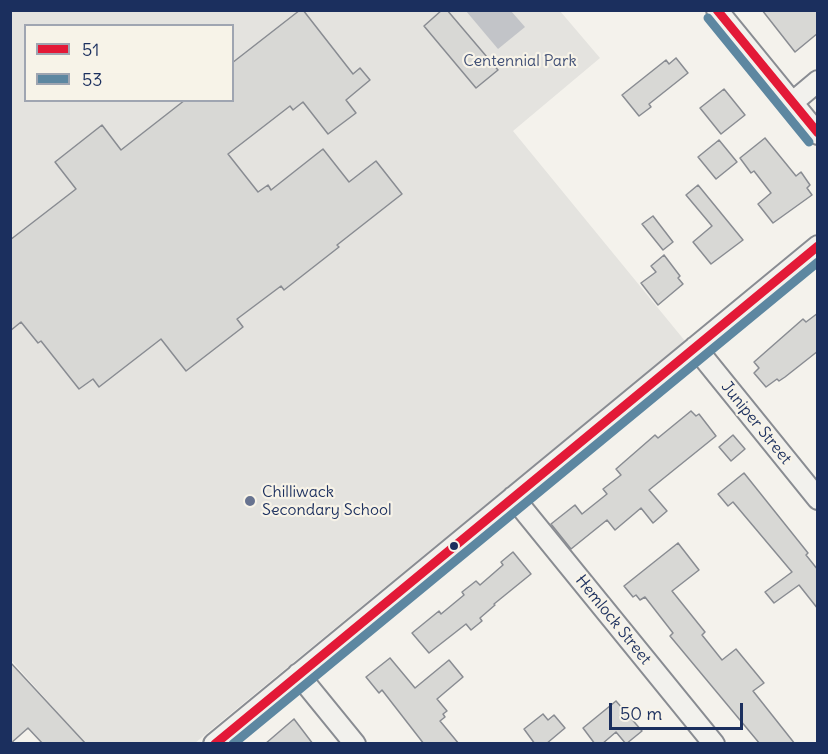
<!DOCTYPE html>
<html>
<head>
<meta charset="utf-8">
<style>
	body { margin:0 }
	#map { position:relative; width:828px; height:754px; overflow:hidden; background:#f4f2ec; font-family:Delius,sans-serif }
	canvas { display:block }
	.frame { position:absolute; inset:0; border:12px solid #1b2f5e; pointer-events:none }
	.legend { position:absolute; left:24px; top:24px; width:210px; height:78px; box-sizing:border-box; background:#f7f3e8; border:2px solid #9fa5b1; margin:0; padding:8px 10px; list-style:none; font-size:18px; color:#1b2f5e }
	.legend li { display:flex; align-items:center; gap:12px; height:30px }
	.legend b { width:30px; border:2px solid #9fa5b1 }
	.scale { position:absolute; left:609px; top:703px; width:134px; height:27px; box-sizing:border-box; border:3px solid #1b2f5e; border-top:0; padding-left:8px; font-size:18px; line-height:21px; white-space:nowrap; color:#1b2f5e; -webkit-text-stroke:4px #f7f3e8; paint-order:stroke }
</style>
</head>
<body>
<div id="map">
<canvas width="828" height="754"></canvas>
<div class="frame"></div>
<ul class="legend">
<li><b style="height:8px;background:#e31937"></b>51</li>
<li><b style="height:8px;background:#5d87a1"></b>53</li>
</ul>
<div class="scale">50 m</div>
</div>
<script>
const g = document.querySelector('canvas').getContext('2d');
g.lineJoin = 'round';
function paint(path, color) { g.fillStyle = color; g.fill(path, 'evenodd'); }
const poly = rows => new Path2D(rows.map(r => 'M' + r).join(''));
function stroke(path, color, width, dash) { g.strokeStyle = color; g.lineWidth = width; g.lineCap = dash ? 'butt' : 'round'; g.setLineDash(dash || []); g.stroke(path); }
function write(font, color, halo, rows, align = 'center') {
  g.font = font + ' Delius,sans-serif'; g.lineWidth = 4.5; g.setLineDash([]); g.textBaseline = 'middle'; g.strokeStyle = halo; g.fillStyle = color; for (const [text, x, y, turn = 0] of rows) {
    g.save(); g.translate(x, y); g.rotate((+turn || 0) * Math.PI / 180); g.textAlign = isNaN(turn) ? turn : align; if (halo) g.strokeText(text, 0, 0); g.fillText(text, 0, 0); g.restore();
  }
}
const built = poly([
	[10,11,560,11,600,58,513,131,685,341,195,743,85,743,11,660],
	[26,26,232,26,232,100,26,100]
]);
const water = poly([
	[466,11,511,11,525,27,498,49]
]);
const building = poly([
	[300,10,303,10,353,74,360,68,370,80,346,100,356,113,328,134,303,102,293,110,290,106,228,154,258,192,268,185,271,190,323,149,349,182,376,161,402,194,337,245,339,247,284,290,281,286,237,319,243,327,186,371,161,339,99,387,93,379,79,389,41,341,38,343,21,322,10,331,10,240,76,189,55,162,102,125,121,150,185,100,232,100,232,63,300,10],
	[442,10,447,10,498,70,476,88,424,26,442,10],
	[762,10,818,10,818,33,795,52,762,10],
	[676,58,688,73,649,104,651,107,639,116,622,95,666,60,669,64,676,58],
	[724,89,745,115,721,134,700,108,724,89],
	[765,138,796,176,801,172,810,185,807,188,812,195,773,223,758,204,771,193,754,171,751,173,740,158,765,138],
	[719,140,737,162,716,179,698,157,719,140],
	[698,185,743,240,711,264,693,242,712,226,686,195,698,185],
	[653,216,673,242,663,250,642,224,653,216],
	[664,255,680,276,678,278,683,284,658,305,641,283,656,272,651,266,664,255],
	[818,313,818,351,785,377,779,381,777,379,766,387,754,373,759,368,754,362,803,319,806,322,818,313],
	[691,411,696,416,699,414,716,436,649,490,667,511,653,523,641,508,615,530,607,520,571,549,551,524,575,505,582,514,607,494,603,489,621,475,616,469,655,435,658,438,691,411],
	[733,435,745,449,731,461,719,447,733,435],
	[744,473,808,553,806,555,818,570,818,609,799,585,774,603,765,592,792,572,733,502,728,506,718,494,744,473],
	[678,543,699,570,672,591,705,632,702,635,722,660,736,649,764,683,753,691,795,744,760,744,670,636,673,633,645,597,640,600,636,595,633,597,624,586,678,543],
	[513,552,531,574,494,604,495,605,480,618,482,621,471,630,466,624,429,653,412,633,439,611,441,614,464,595,462,592,476,581,480,585,503,565,501,562,513,552],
	[390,658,415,688,449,660,463,677,437,699,447,711,443,714,445,717,440,721,459,744,424,744,382,690,379,693,366,677,390,658],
	[10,662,86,744,43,744,28,728,10,744,10,662],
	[616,701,642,731,626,744,616,732,602,744,595,744,583,728,616,701],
	[543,714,548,720,554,715,565,728,546,744,535,744,524,729,543,714],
	[294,719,313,744,265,744,294,719]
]);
const street = poly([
	[717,10,818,134],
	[793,102,818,81],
	[695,347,818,499],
	[513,497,714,744],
	[298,674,355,744],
	[214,744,818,246]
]);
const bus1 = poly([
	[717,10,818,133],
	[215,744,818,246]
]);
const bus2 = poly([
	[708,18,809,142],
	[233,744,818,262]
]);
const markers = [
	[250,501,6,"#677390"],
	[454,546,5,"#1b2f5e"]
];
const parkNames = [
	["Centennial Park",520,61]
];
const streetNames = [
	["Juniper Street",756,423,51],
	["Hemlock Street",613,620,51]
];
const poiNames = [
	["Chilliwack",262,492],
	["Secondary School",262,510]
];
paint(built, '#e4e3df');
paint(water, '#c2c4c8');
paint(building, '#d8d8d5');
stroke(building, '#898c92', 1.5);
stroke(street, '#898c92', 24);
stroke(street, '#f2f1ed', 20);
stroke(bus1, '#e31937', 9);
stroke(bus2, '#5d87a1', 9);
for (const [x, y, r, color] of markers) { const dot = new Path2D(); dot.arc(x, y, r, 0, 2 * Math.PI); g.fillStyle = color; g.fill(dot); stroke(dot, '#f7f3e8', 2); }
write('16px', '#415076', '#f7f3e8', parkNames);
write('16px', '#1b2f5e', '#f7f3e8', streetNames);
write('16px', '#1b2f5e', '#f7f3e8', poiNames, 'left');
</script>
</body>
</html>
